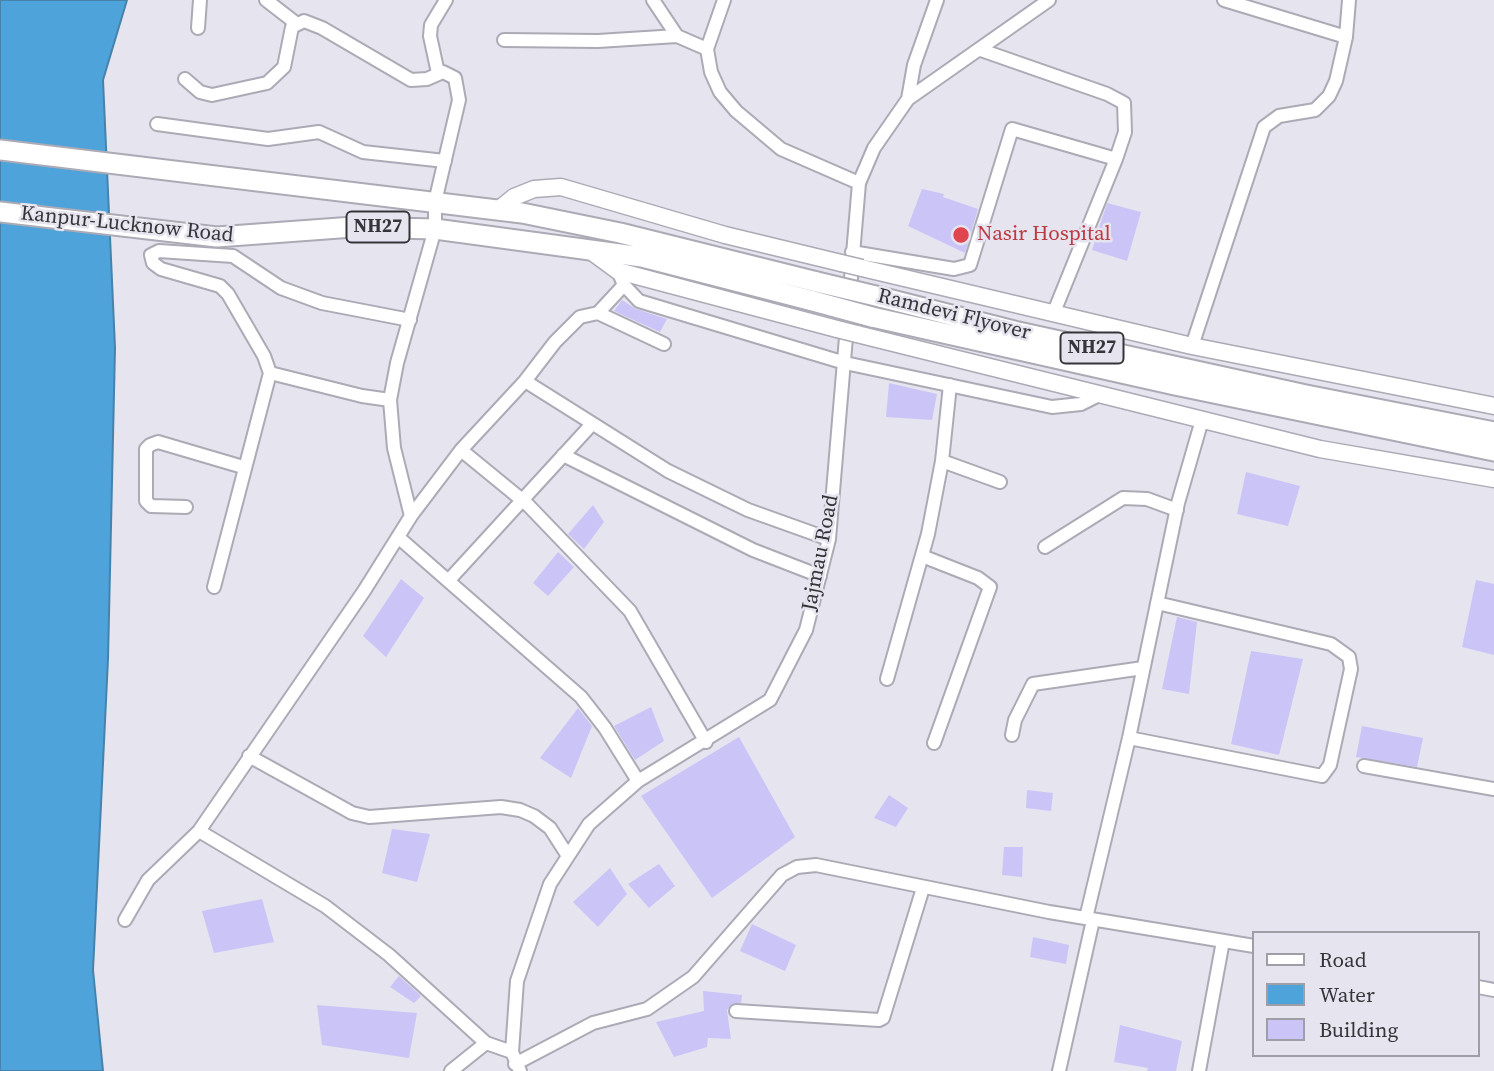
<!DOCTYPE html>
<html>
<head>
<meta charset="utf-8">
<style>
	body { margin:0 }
	#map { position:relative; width:1494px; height:1071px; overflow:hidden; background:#e5e4ef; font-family:"Source Serif 4",serif }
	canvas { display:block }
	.legend { position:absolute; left:1252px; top:931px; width:228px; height:126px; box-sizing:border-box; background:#e5e4ef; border:2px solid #9f9ea6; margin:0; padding:9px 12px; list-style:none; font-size:21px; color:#353539 }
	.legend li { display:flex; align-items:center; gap:14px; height:35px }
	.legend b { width:35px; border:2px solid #9f9ea6 }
</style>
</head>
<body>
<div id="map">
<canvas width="1494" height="1071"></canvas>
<ul class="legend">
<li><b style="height:9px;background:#fff"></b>Road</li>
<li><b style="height:19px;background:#4fa3db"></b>Water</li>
<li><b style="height:19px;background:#cbc5f7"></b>Building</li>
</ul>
</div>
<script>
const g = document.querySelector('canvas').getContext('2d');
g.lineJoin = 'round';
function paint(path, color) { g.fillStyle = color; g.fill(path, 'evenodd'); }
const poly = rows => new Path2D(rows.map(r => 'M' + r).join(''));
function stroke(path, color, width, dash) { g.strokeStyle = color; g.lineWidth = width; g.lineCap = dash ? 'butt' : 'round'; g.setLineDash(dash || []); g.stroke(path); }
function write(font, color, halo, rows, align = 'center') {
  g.font = font + ' "Source Serif 4",serif'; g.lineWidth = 5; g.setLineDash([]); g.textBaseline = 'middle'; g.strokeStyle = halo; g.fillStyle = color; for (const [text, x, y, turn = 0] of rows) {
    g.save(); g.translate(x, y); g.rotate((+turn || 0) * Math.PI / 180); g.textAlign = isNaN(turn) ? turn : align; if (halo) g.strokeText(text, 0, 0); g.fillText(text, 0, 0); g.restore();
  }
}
const water = poly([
	[0,0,127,0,103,80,115,348,108,659,93,970,103,1071,0,1071,0,0]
]);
const building = poly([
	[922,189,944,194,943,197,978,209,965,253,908,226],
	[1107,203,1141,212,1127,261,1092,250],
	[622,300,636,309,667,319,660,332,614,311],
	[889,383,937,394,932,420,886,417],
	[1246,472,1300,486,1288,526,1237,514],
	[593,505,604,522,584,549,568,534],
	[558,552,574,567,548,596,533,583],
	[401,579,424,598,386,657,363,636],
	[1476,580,1494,584,1494,655,1462,647],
	[1177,617,1197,622,1189,694,1162,689],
	[1251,651,1303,659,1279,755,1231,744],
	[651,707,664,741,635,760,614,726],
	[578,708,592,726,571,778,540,758],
	[1362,726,1423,738,1417,767,1356,757],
	[739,737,795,837,712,898,641,796],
	[1027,790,1053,793,1051,811,1026,808],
	[889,795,908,808,896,827,874,818],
	[392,829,430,834,417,882,382,873],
	[1004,847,1023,847,1022,877,1002,875],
	[659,864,675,886,649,908,628,884],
	[610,868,627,894,598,927,573,902],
	[262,899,274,942,214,953,202,911],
	[752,924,796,945,785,971,740,951],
	[1033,937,1069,945,1066,964,1030,957],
	[399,976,421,996,414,1003,390,987],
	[703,991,742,995,741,1003,732,1004,727,1010,731,1039,708,1038,707,1047,674,1057,656,1022,704,1011],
	[317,1005,417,1013,409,1058,322,1045],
	[1120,1025,1182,1041,1176,1071,1147,1071,1148,1068,1114,1062]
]);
const minor = poly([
	[266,0,297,24],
	[653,0,677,36],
	[724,0,707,49,711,72,720,92,736,111,781,149,859,183],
	[1224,0,1346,37],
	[198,28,200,0],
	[504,40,598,41,677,36,707,49],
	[981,50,1107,94,1124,103,1125,132,1116,159,1054,312],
	[438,73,430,36,431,25,446,0],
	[185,79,200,92,212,95,267,83,284,67,292,27,304,21,322,28,411,80,427,79,443,72,455,78,459,100,435,202,435,229,397,363,390,400,394,448,411,516],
	[908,99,914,65,937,0],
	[157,124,268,139,319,132,363,152,445,161],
	[852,252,954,269,970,265,1012,129,1116,159],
	[618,271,624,285,639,301,845,363,1052,407,1081,404,1099,395],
	[598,313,624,285],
	[1192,346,1264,127,1279,116,1315,110,1329,96,1336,81,1346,37,1349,0],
	[270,373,362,396,390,400],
	[525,381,668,471,748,510,829,539],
	[461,450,527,504,630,611,706,742],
	[563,455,753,550,820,576],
	[942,461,1000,482],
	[186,507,151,506,146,501,146,449,150,445,158,442,243,467],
	[398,537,581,697,605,728,638,781],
	[1045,547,1123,498,1147,499,1177,510],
	[922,556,978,578,990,587,934,743],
	[449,580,592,424],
	[214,587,270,373,264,356,228,294,220,286,161,269,153,263,151,255,159,251,233,256,281,288,322,303,410,320],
	[887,679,928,534,942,461,950,385],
	[1012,735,1015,720,1033,684,1143,668],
	[1129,738,1322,776,1330,765,1351,669,1349,657,1331,644,1157,603],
	[249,756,352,813,369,817,501,807,520,810,534,816,550,828,568,856],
	[1364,766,1494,789],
	[199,831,325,906,389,955,486,1043,512,1052],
	[1086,918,1129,738,1178,503,1202,420],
	[125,920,148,880,199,831,364,591,411,516,461,450,525,381,555,342,580,317,598,313,664,344],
	[1478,987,1494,990],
	[736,1011,879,1020,883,1018,923,888],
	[515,1064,593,1023,647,1009,693,977,782,875,797,867,816,865,1049,912,1254,946],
	[451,1071,486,1043],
	[520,1071,512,1052,517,981,550,884,589,824,638,781,770,700,806,630,829,539,859,183,874,148,908,99,1049,0],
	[1059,1071,1093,920],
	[1199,1071,1223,941]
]);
const secondary = poly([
	[498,210,514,197,534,189,561,187,725,235,841,263],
	[588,249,618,271,837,329],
	[862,268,1192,346,1494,406],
	[857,334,1320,449,1494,479]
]);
const trunk = poly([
	[0,150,522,213,620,233,817,282],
	[0,212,217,237,353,227,435,229,642,257,813,301],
	[880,297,1014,331,1306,395,1494,432],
	[872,317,1175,385,1494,451]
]);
const secondaryBridge = poly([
	[841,263,862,268],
	[837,329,857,334]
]);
const trunkBridge = poly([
	[817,282,880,297],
	[813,301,872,317]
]);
const markers = [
	[961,235,9,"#e0444e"]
];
const shields = [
	[378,227,63],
	[1092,348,63]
];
const shieldNames = [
	["NH27",378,227],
	["NH27",1092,348]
];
const streetNames = [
	["Kanpur-Lucknow Road",127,225,6],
	["Ramdevi Flyover",954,315,14],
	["Jajmau Road",821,553,-79]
];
const healthNames = [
	["Nasir Hospital",977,235]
];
paint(water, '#4fa3db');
stroke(water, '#4782aa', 2);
paint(building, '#cbc5f7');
stroke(minor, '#abaab5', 16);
stroke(secondary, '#abaab5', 19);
stroke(trunk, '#abaab5', 23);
stroke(minor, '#fff', 12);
stroke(secondary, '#fff', 16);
stroke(trunk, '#fff', 19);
stroke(secondaryBridge, '#abaab5', 19, []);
stroke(trunkBridge, '#abaab5', 23, []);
stroke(secondaryBridge, '#fff', 16);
stroke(trunkBridge, '#fff', 19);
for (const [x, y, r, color] of markers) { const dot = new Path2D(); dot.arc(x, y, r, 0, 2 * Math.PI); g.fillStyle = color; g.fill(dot); stroke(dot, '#e5e4ef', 2.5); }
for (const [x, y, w] of shields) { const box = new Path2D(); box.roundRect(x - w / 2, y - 15.5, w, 31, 5); g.fillStyle = '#e5e4ef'; g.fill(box); stroke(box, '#353539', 2); }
write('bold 19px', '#353539', null, shieldNames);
write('21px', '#353539', '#e5e4ef', streetNames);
write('21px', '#be3a42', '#e5e4ef', healthNames, 'left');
</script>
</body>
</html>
